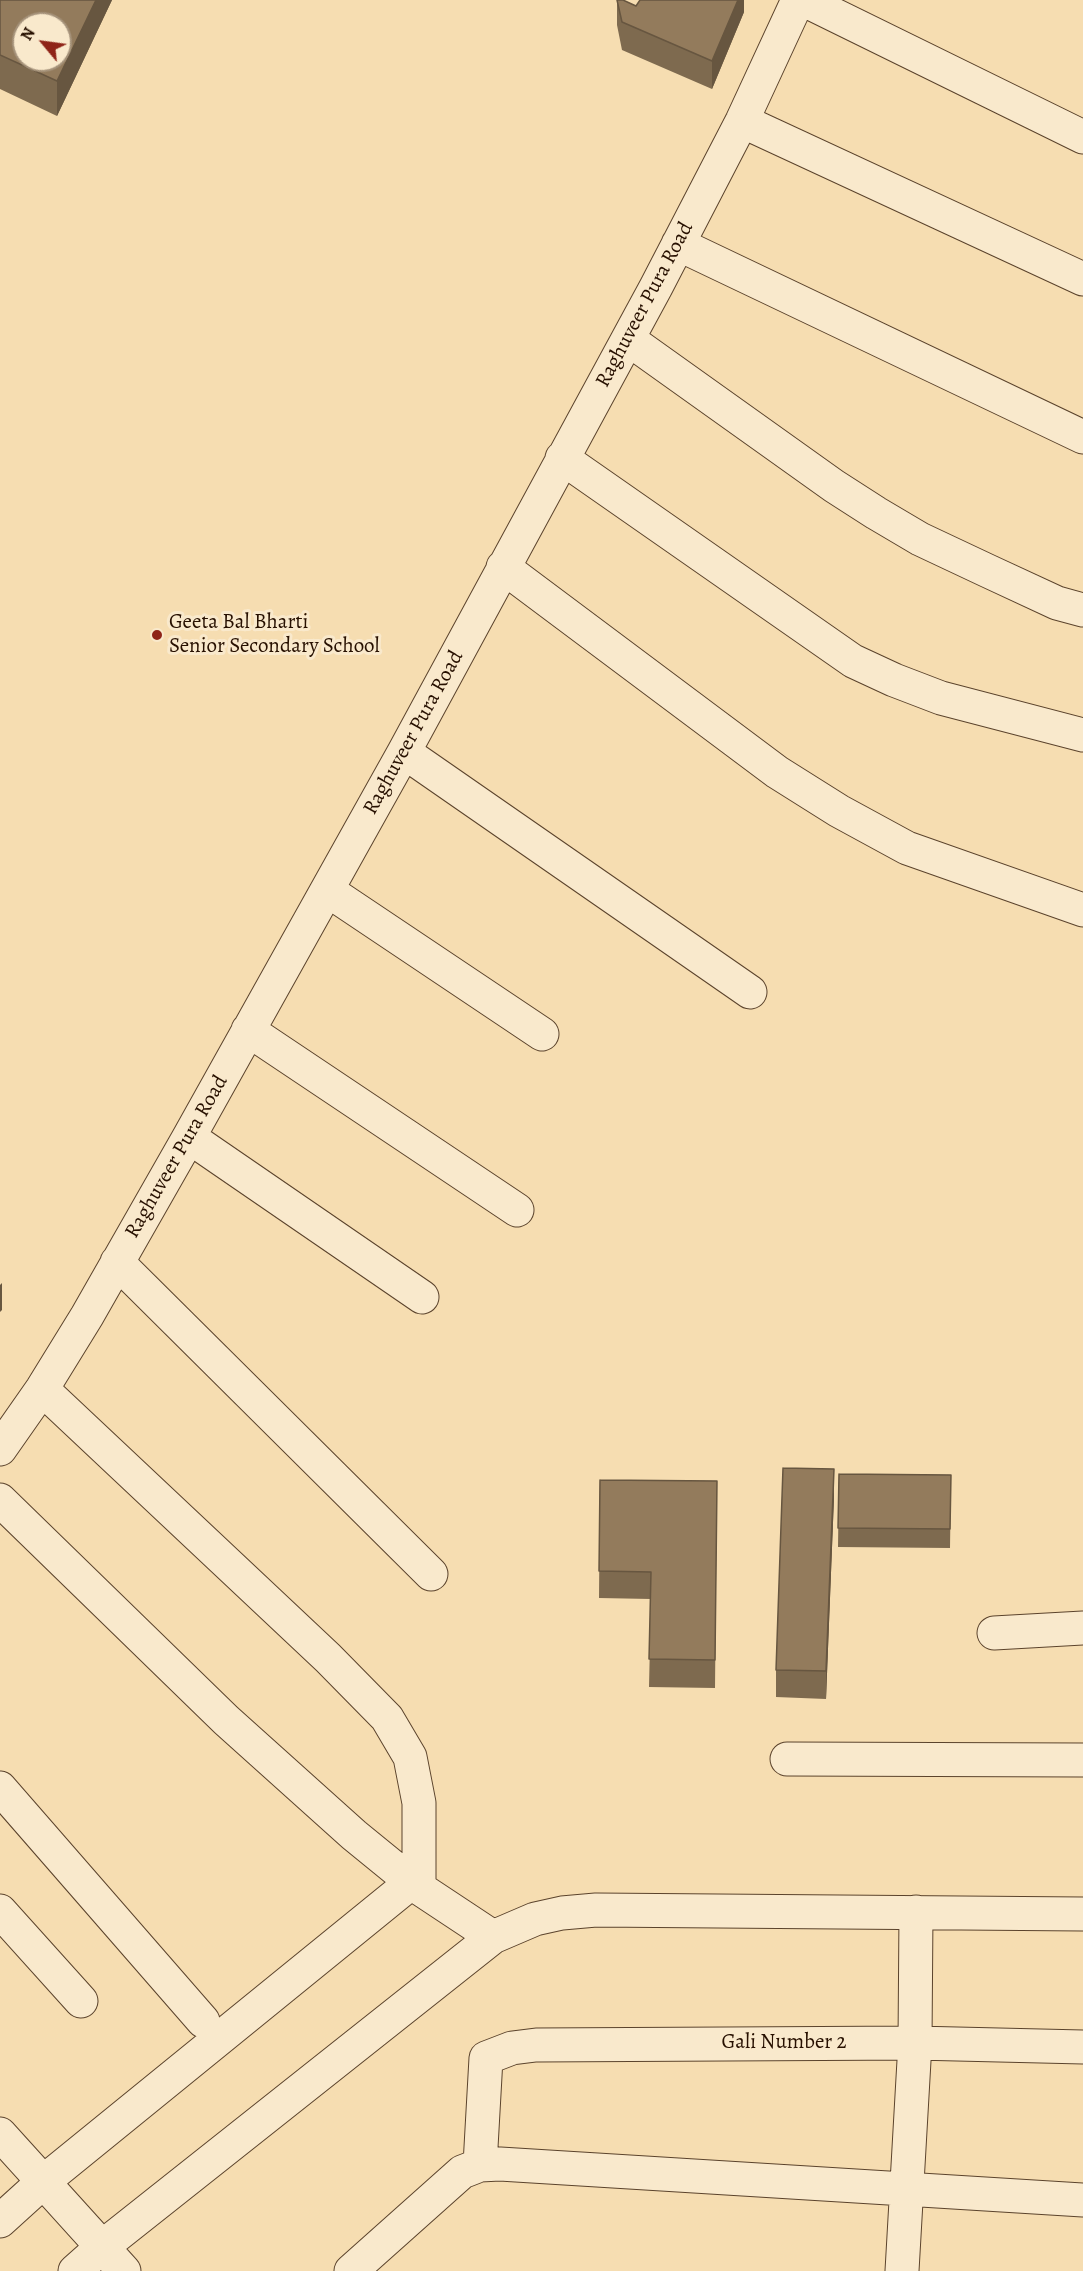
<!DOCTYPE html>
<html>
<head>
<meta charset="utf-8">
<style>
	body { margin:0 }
	#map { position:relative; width:1083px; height:2271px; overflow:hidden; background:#f6ddb1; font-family:Alegreya,serif }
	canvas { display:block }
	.north { position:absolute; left:12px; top:12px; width:60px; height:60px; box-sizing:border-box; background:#f9e9cc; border:2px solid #a5927a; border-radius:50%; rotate:299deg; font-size:16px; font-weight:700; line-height:24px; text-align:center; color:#271000 }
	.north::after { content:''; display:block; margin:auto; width:21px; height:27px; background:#8f2418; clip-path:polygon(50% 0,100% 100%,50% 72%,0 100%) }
</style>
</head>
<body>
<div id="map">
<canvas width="1083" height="2271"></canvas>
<div class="north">N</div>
</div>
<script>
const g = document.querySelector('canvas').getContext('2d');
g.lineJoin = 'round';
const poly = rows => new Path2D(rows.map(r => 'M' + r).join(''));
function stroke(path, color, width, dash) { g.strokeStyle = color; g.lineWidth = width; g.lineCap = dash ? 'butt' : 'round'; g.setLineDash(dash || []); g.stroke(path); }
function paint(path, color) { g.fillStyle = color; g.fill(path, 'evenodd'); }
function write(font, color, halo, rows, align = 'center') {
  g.font = font + ' Alegreya,serif'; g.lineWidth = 6; g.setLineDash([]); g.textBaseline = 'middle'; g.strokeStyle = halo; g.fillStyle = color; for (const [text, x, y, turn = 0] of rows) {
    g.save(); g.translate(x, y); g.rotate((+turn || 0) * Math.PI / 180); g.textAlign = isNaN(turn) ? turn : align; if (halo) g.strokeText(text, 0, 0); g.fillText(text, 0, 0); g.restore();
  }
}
const minor = poly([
	[804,0,1083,137],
	[742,121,1083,279],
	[678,244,1083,437],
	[628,339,834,486,876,513,920,539,988,571,1057,603,1083,610],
	[562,458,853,661,894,680,941,698,1083,735],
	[503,567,777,772,839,811,907,848,1083,910],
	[404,752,750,992],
	[327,890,542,1034],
	[248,1030,517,1210],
	[189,1137,422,1297],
	[117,1262,431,1574],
	[42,1389,328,1658,387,1718,410,1757,419,1803,419,1888],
	[0,1449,42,1389,87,1316,189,1137,404,752,656,287,742,121,798,0],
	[0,1500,226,1720,354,1835,419,1888,493,1937],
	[994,1633,1083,1628],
	[787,1759,1083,1760],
	[0,1788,203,2021],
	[0,1911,81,2001],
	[0,2134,124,2271],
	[480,2165,486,2058,512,2048,536,2045,915,2043,1083,2047],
	[0,2221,43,2182,412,1882],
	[75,2271,102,2247,493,1937,535,1919,562,1913,596,1910,1083,1914],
	[351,2271,462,2172,480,2165,500,2164,1083,2200],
	[902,2271,915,2043,916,1912]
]);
const wall = poly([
	[0,0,112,0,57,116,0,89],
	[617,0,623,0,636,6,744,0,744,12,712,89,622,50,617,25],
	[839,1474,951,1475,950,1548,838,1547],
	[600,1480,717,1481,715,1688,649,1687,651,1599,599,1598],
	[834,1497,826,1699,776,1697,776,1670]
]);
const shadedWall = poly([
	[96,0,112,0,57,116,57,81],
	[738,0,744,0,744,12,712,89,712,61],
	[2,1283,2,1310,0,1312,0,1285],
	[834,1469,834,1497,826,1699,826,1671]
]);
const building = poly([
	[0,0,96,0,57,81,0,55,0,0],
	[24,24,60,24,60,60,24,60,24,24],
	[617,0,623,0,636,6,640,0,738,0,712,61,622,22,617,0],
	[783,1468,834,1469,826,1671,776,1670,783,1468],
	[839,1474,951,1475,950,1529,838,1528,839,1474],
	[600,1480,717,1481,715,1660,649,1659,651,1572,599,1571,600,1480]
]);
const markers = [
	[157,635,6,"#8f2418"]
];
const streetNames = [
	["Raghuveer Pura Road",645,305,-62],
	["Raghuveer Pura Road",414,733,-61],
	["Raghuveer Pura Road",177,1157,-60],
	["Gali Number 2",784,2043]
];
const poiNames = [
	["Geeta Bal Bharti",169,623],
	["Senior Secondary School",169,647]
];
stroke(minor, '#5b432c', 35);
stroke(minor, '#f9e9cc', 33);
paint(wall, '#7e6a4f');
paint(shadedWall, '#675640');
paint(building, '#937b5c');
stroke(building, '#675640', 1.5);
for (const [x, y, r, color] of markers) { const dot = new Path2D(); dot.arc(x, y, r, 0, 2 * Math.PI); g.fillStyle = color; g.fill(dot); stroke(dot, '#f9e9cc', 2); }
write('21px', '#271000', '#f9e9cc', streetNames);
write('21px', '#271000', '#f9e9cc', poiNames, 'left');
</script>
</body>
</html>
